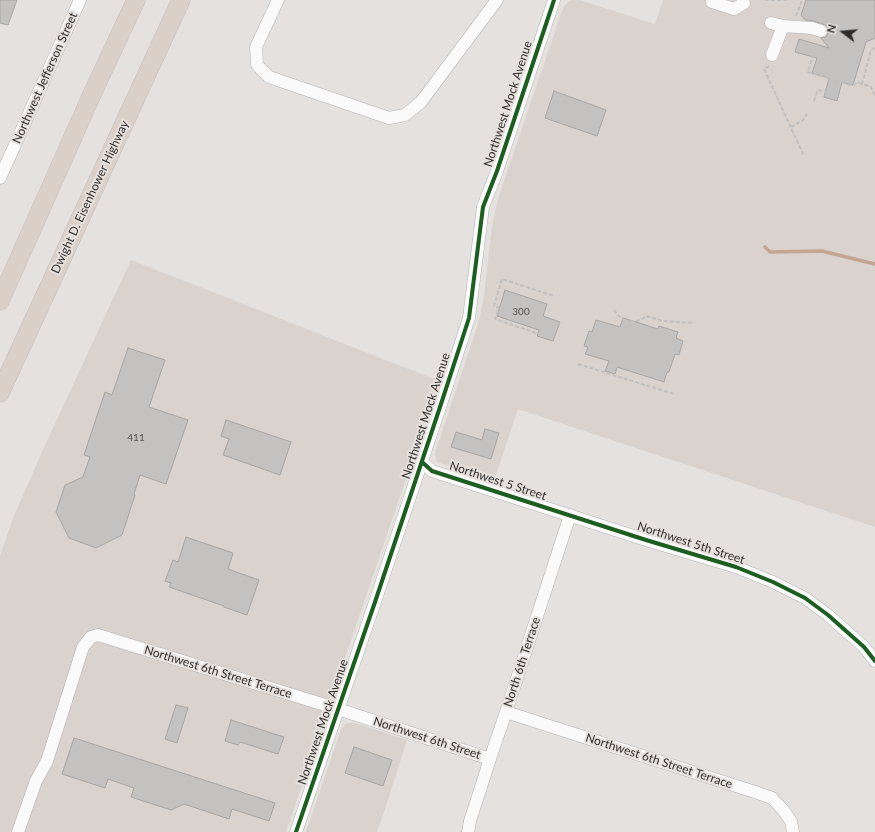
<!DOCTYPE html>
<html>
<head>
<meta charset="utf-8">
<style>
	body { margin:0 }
	#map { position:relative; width:875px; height:832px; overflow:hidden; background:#e4e1df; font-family:Lato,sans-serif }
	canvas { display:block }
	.north { position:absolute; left:823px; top:12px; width:40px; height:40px; -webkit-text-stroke:3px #e6e1dd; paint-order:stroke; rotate:286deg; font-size:11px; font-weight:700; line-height:16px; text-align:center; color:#302e2c }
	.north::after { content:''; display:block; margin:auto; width:14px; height:18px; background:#302e2c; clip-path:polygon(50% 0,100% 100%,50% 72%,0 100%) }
</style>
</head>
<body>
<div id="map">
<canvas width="875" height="832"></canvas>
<div class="north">N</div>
</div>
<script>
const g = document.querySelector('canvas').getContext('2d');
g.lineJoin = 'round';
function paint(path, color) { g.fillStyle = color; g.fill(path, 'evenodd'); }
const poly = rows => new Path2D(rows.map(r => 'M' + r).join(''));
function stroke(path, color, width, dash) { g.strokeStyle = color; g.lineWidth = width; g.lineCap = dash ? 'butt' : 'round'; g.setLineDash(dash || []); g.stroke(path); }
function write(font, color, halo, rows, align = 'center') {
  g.font = font + ' Lato,sans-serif'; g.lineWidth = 4; g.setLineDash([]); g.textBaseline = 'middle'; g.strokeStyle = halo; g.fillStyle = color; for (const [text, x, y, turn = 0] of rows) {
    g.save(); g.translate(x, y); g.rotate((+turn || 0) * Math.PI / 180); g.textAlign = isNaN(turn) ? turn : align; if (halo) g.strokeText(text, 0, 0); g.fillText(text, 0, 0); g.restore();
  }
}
const built = poly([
	[573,0,579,0,655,24,663,0,875,0,875,527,518,409,494,481,437,462,435,455,436,450,478,324,481,311,484,295,492,226,498,199,563,8,566,4,570,1],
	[131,260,439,381,286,832,0,832,0,556,13,518,46,443],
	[350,723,358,724,407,740,386,806,377,832,306,832,341,730,345,724]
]);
const stream = poly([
	[765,247,770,252,822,251,875,264]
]);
const building = poly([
	[0,0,17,0,8,25,0,23,0,0],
	[806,0,875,0,875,38,866,42,853,85,842,82,837,101,824,97,829,78,812,73,817,58,795,52,799,39,829,48,821,38,826,37,828,34,828,30,827,26,823,24,814,21,805,20,801,15,806,0],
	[554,91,606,110,597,136,545,118,554,91],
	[505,290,547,304,543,316,560,322,553,341,537,336,539,330,497,316,505,290],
	[623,318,658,329,659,326,678,332,676,338,683,341,679,355,675,354,669,372,667,372,664,382,617,367,615,374,605,371,609,361,585,354,588,347,584,346,589,331,592,332,596,320,620,327,623,318],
	[128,348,165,360,149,407,188,420,166,484,140,475,134,494,135,495,122,535,96,548,69,538,56,512,65,485,83,477,90,457,84,455,105,392,112,395,128,348],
	[226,420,291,442,280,475,223,455,229,439,221,436,226,420],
	[485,429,499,433,491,459,451,447,456,432,482,440,485,429],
	[186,537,233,553,228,569,259,580,247,615,224,607,224,606,169,587,171,583,165,581,173,560,178,562,186,537],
	[176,705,188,708,177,743,165,739,176,705],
	[231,720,284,737,278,754,240,742,238,745,225,741,231,720],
	[74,738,275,803,269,821,232,809,229,819,184,804,171,810,131,797,134,788,108,779,105,788,62,774,74,738],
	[354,747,392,760,383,786,345,773,354,747]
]);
const path = poly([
	[765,0,789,0],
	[796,16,802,0],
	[817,43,808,72,853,86,857,82,862,84],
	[875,48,871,50,862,84,871,87,875,96],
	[769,66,764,69,804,156],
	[814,101,818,90,833,94,837,81],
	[791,127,803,120,807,114],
	[614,310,618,315,623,319],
	[630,321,636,321,641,320,646,316,663,321,694,323],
	[536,333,495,319,499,308,494,306,502,279,554,296],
	[578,364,674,394]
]);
const minor = poly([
	[278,0,256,47,257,65,269,77,389,118,405,115,421,102,497,0],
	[712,2,734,9,744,3],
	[771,23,783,26,812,28,821,31],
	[772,55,783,26],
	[0,178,80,0],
	[422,462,432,471,646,540,736,567,773,582,805,598,828,615,864,647,875,661],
	[506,712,755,792,772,798,783,810,791,821,793,832],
	[18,832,36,781,47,761,83,647,91,637,98,635,338,709,490,759],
	[296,832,375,602,441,404,469,318,483,207,497,171,554,0],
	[468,832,470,821,490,759,506,712,570,515]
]);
const highway = poly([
	[0,301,93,92,136,0],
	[0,393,181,0]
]);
const cycleway = poly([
	[422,462,432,471,646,540,736,567,773,582,805,598,828,615,864,647,875,661],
	[296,832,375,602,441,404,469,318,483,207,497,171,554,0]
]);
const numberNames = [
	["300",521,312],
	["411",136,438]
];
const streetNames = [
	["Northwest Jefferson Street",45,78,-66],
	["Northwest Mock Avenue",508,104,-72],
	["Dwight D. Eisenhower Highway",90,197,-65],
	["Northwest Mock Avenue",426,416,-72],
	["Northwest 5 Street",498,481,18],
	["Northwest 5th Street",691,543,18],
	["North 6th Terrace",522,662,-72],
	["Northwest 6th Street Terrace",218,672,17],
	["Northwest Mock Avenue",323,722,-71],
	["Northwest 6th Street",427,738,18],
	["Northwest 6th Street Terrace",659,761,18]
];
paint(built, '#dad2cd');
stroke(stream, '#c2a691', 3.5);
paint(building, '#c4c2c0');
stroke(building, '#a8a6a4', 1);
stroke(minor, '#b3b1b0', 13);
stroke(highway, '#c0bfbe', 19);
stroke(path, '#c1c0c0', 2, [4, 2]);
stroke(minor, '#fbfafa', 12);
stroke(highway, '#dad0c8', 18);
stroke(cycleway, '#1b5e20', 4);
write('10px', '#555351', null, numberNames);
write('12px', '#302e2c', '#e6e1dd', streetNames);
</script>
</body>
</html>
